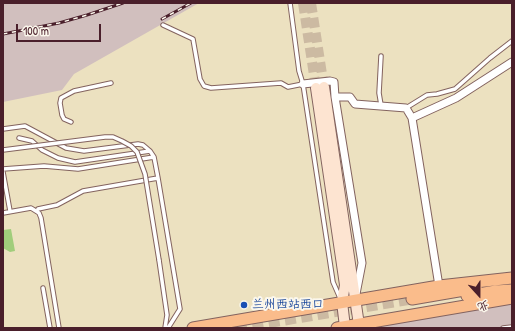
<!DOCTYPE html>
<html>
<head>
<meta charset="utf-8">
<style>
	body { margin:0 }
	#map { position:relative; width:515px; height:331px; overflow:hidden; background:#ece1c0; font-family:"Patrick Hand","LXGW WenKai TC",sans-serif }
	canvas { display:block }
	.frame { position:absolute; inset:0; border:4px solid #4a1f2b; pointer-events:none }
	.north { position:absolute; left:459px; top:275px; width:40px; height:40px; -webkit-text-stroke:3px #fbf7ec; paint-order:stroke; rotate:159deg; font-size:11px; font-weight:700; line-height:16px; text-align:center; color:#4a1f2b }
	.north::after { content:''; display:block; margin:auto; width:14px; height:18px; background:#4a1f2b; clip-path:polygon(50% 0,100% 100%,50% 72%,0 100%) }
	.scale { position:absolute; left:16px; top:24px; width:85px; height:18px; box-sizing:border-box; border:2px solid #4a1f2b; border-top:0; padding-left:5px; font-size:12px; line-height:14px; white-space:nowrap; color:#4a1f2b; -webkit-text-stroke:3px #fbf7ec; paint-order:stroke }
</style>
</head>
<body>
<div id="map">
<canvas width="515" height="331"></canvas>
<div class="frame"></div>
<div class="north">北</div>
<div class="scale">100 m</div>
</div>
<script>
const g = document.querySelector('canvas').getContext('2d');
g.lineJoin = 'round';
function paint(path, color) { g.fillStyle = color; g.fill(path, 'evenodd'); }
const poly = rows => new Path2D(rows.map(r => 'M' + r).join(''));
function stroke(path, color, width, dash) { g.strokeStyle = color; g.lineWidth = width; g.lineCap = dash ? 'butt' : 'round'; g.setLineDash(dash || []); g.stroke(path); }
function write(font, color, halo, rows, align = 'center') {
  g.font = font + ' "Patrick Hand","LXGW WenKai TC",sans-serif'; g.lineWidth = 4; g.setLineDash([]); g.textBaseline = 'middle'; g.strokeStyle = halo; g.fillStyle = color; for (const [text, x, y, turn = 0] of rows) {
    g.save(); g.translate(x, y); g.rotate((+turn || 0) * Math.PI / 180); g.textAlign = isNaN(turn) ? turn : align; if (halo) g.strokeText(text, 0, 0); g.fillText(text, 0, 0); g.restore();
  }
}
const industrial = poly([
	[3,3,199,3,74,74,62,90,3,102],
	[512,301,512,328,351,328]
]);
const green = poly([
	[11,229,15,251,10,252,3,248,3,230]
]);
const secondaryTunnel = poly([
	[303,3,316,88],
	[311,3,324,87]
]);
const primaryTunnel = poly([
	[236,328,412,299]
]);
const service = poly([
	[290,3,299,71,303,84,333,282,340,298],
	[163,25,193,39,200,79,204,86,211,88,281,83,288,87,303,84],
	[381,105,379,93,381,56],
	[406,108,427,95,437,94,455,89,490,58,512,41],
	[71,122,64,119,62,115,60,103,61,98,74,91,111,83],
	[3,129,25,126,66,148,84,151,138,144,143,145,150,151,154,157,158,178,180,309,168,328],
	[19,138,32,141,42,150,58,158,75,162,150,151],
	[3,169,44,166,78,169,154,157],
	[3,172,10,211],
	[38,209,57,205,83,191,158,178],
	[3,213,31,208,39,213,41,218,59,328],
	[159,260,167,315,165,328],
	[43,288,50,328],
	[503,328,512,327]
]);
const minor = poly([
	[303,84,330,81,334,82,335,97,362,263,356,294],
	[335,97,350,97,355,104,406,108,412,118,439,286],
	[412,118,456,98,512,62]
]);
const secondary = poly([
	[324,87,359,325],
	[316,88,345,285,342,302,345,327]
]);
const primary = poly([
	[467,296,496,291,512,290],
	[412,299,476,288],
	[193,328,439,286,512,278],
	[337,328,512,298]
]);
const rail = poly([
	[162,19,191,3],
	[3,34,59,23,87,15,123,3]
]);
const serviceBridge = poly([
	[3,150,105,137,113,137,122,141,131,146,137,152,145,174,159,260]
]);
const markers = [
	[244,305,4,"#1a4fb4"]
];
const transitNames = [
	["兰州西站西口",252,305]
];
paint(industrial, '#d1bfbe');
paint(green, '#a1cd7b');
stroke(secondaryTunnel, '#ccbaa2', 10, [10, 5]);
stroke(primaryTunnel, '#ccbaa2', 11, [11, 5.5]);
stroke(service, '#83635f', 5.5);
stroke(minor, '#83635f', 9);
stroke(secondary, '#83635f', 12);
stroke(primary, '#83635f', 13);
stroke(service, '#fff', 3.5);
stroke(minor, '#fff', 7);
stroke(secondary, '#fde4d1', 10);
stroke(primary, '#fabc8b', 11);
stroke(rail, '#4a1f2b', 3);
stroke(rail, '#fbf7ec', 1.5, [4.5]);
stroke(serviceBridge, '#83635f', 5.5, []);
stroke(serviceBridge, '#fff', 3.5);
for (const [x, y, r, color] of markers) { const dot = new Path2D(); dot.arc(x, y, r, 0, 2 * Math.PI); g.fillStyle = color; g.fill(dot); stroke(dot, '#fbf7ec', 1.5); }
write('12px', '#164399', '#fbf7ec', transitNames, 'left');
</script>
</body>
</html>
